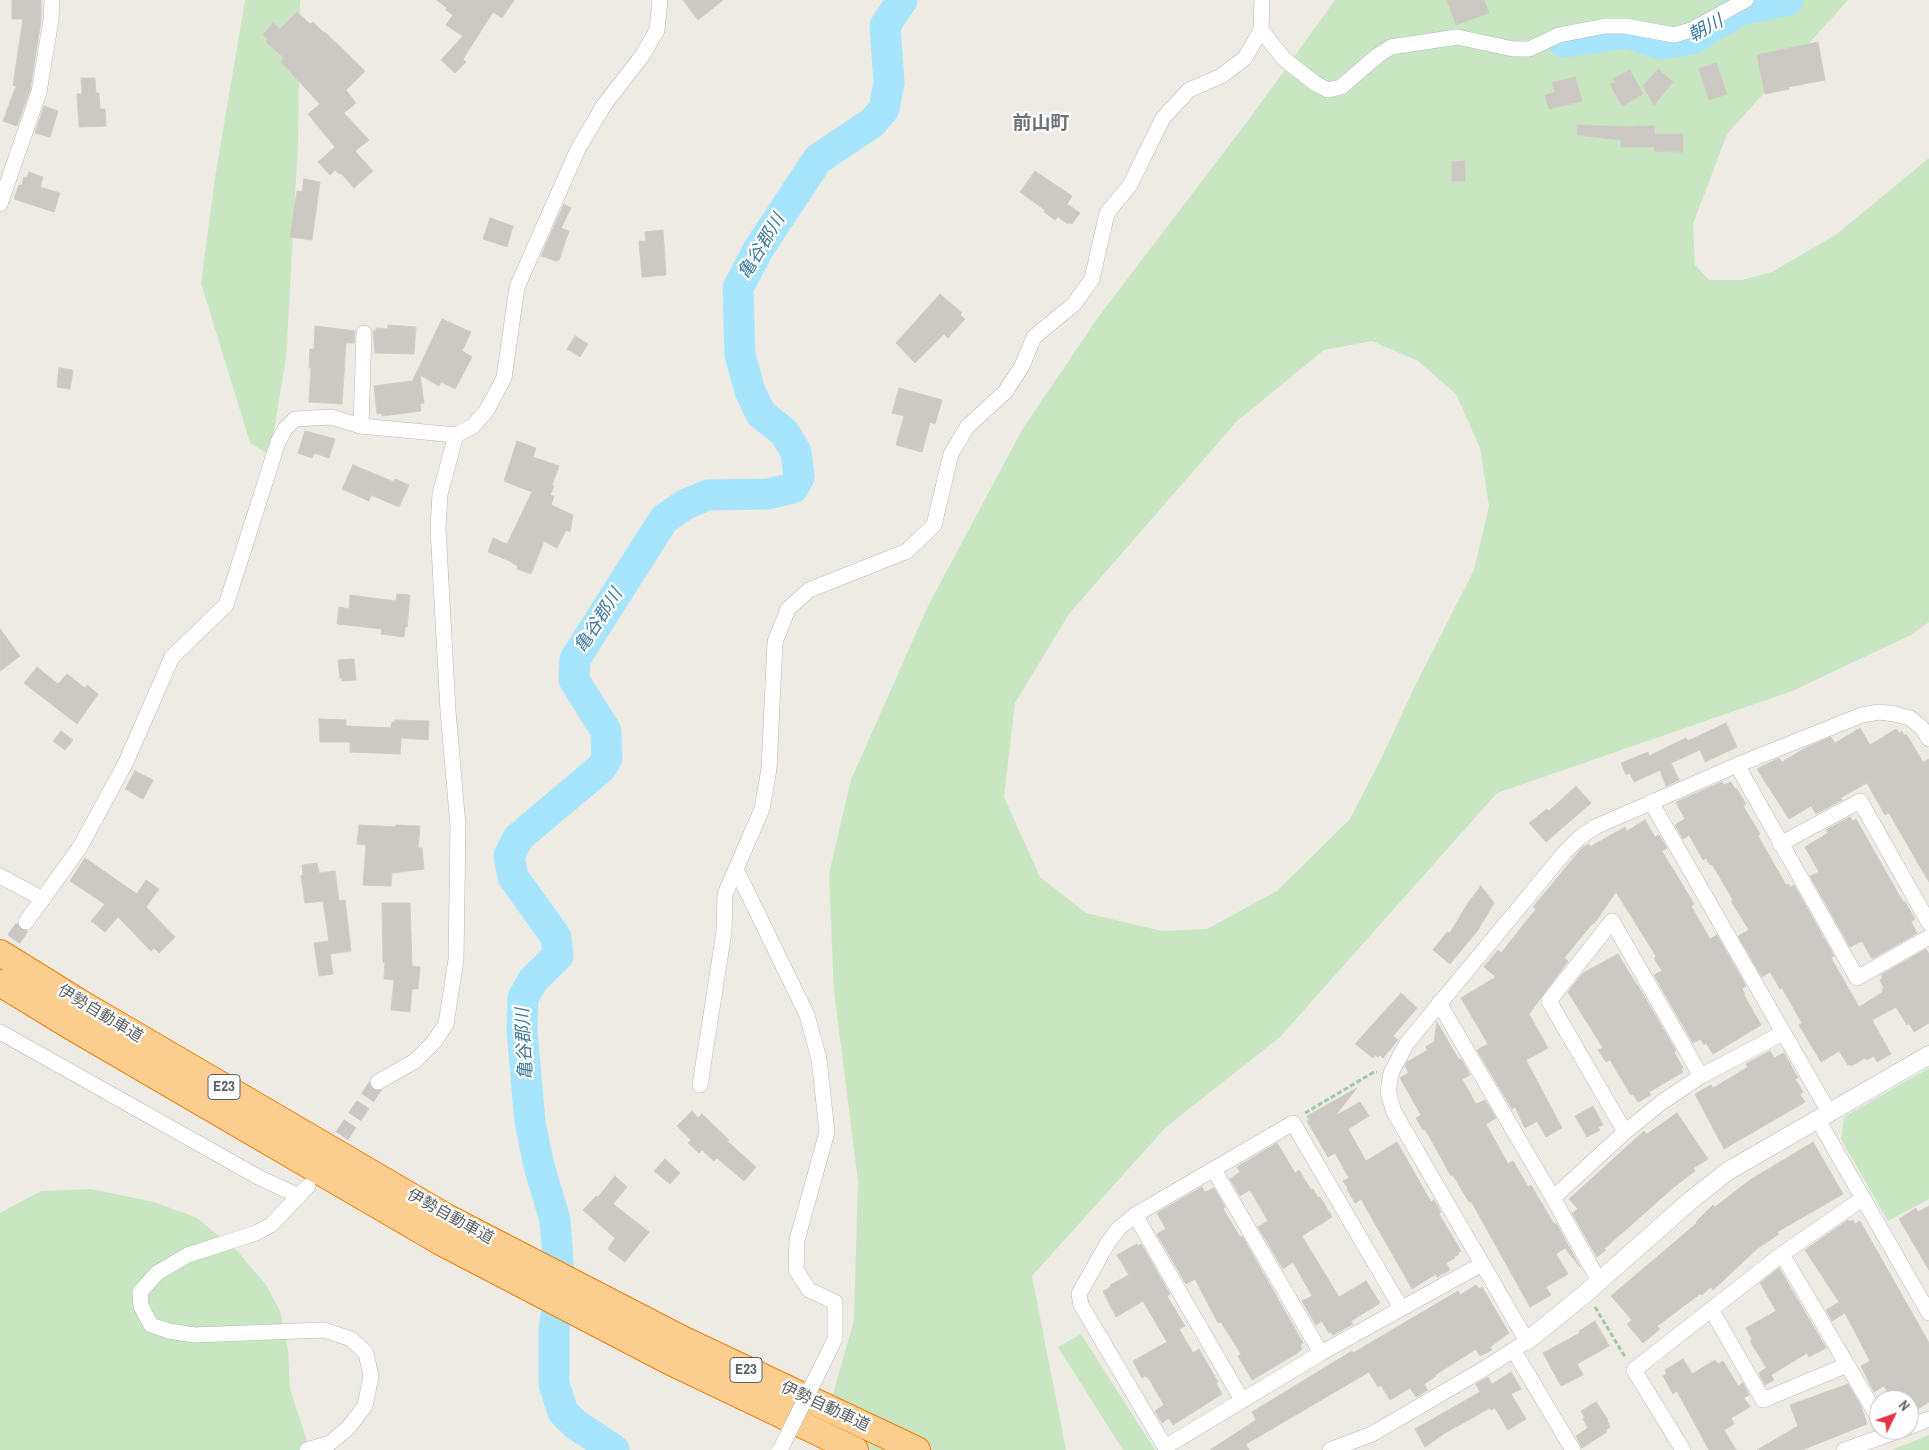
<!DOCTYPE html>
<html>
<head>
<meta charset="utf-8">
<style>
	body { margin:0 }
	#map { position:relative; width:1929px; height:1450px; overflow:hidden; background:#eeebe4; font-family:"Archivo Narrow",sans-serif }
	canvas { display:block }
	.north { position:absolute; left:1869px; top:1390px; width:50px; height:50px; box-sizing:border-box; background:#fff; border:1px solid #bec0c1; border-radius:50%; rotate:48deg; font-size:14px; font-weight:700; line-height:20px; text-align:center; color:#5c6165 }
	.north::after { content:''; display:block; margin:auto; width:18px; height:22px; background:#e63342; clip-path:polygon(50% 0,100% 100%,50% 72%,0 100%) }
</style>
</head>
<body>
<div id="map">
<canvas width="1929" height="1450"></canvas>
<div class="north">N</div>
</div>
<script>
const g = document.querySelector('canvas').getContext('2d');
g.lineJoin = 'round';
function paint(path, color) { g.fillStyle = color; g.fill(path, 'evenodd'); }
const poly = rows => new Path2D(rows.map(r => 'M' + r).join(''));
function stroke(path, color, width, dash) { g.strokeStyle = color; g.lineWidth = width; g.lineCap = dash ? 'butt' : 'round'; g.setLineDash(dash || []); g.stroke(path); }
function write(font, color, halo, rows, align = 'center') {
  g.font = font + ' "Archivo Narrow","Noto Sans JP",sans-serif'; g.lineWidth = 4.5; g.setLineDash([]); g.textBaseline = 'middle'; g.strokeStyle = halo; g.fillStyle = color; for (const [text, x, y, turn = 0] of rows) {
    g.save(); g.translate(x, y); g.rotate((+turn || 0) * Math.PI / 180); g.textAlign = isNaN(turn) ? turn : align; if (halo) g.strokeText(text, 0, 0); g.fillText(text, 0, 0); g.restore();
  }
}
const green = poly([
	[245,0,302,0,300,1,298,142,286,358,270,455,250,443,201,283,215,178],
	[1335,0,1848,0,1727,134,1693,224,1695,265,1709,280,1742,280,1772,272,1837,234,1929,158,1929,622,1911,635,1792,691,1497,793,1280,1037,1166,1127,1032,1276,1066,1450,869,1450,841,1434,831,1401,854,1320,858,1181,834,991,829,874,851,780,928,606,1022,430,1099,316,1250,118],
	[1372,341,1418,361,1456,394,1480,448,1489,506,1474,570,1414,688,1381,759,1350,819,1277,891,1207,929,1162,931,1086,913,1040,877,1004,797,1015,703,1069,614,1237,421,1324,350],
	[1929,1068,1929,1199,1888,1221,1841,1139,1844,1117],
	[91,1189,154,1202,197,1218,238,1252,266,1285,280,1311,288,1350,290,1389,310,1450,0,1450,0,1213,41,1191],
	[1081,1334,1155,1450,1123,1450,1058,1347],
	[1929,1435,1929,1450,1892,1450]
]);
const river = poly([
	[1564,42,1627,33,1661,44,1692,39,1740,10,1788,0],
	[614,1450,575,1424,563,1412,554,1384,554,1330,560,1285,555,1220,539,1166,530,1122,522,1031,523,998,533,980,558,956,556,937,513,877,509,856,518,838,601,768,607,758,606,731,574,680,575,659,664,519,686,504,708,495,768,494,793,488,799,477,796,452,784,432,761,414,750,391,740,355,738,288,759,248,818,159,872,123,884,109,889,83,885,26,902,0]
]);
const building = poly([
	[12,0,41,0,41,20,30,90,17,126,3,121,16,86,13,85,23,19,12,19,12,0],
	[437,0,514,0,502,18,493,12,463,59,466,62,455,73,441,60,463,36,446,25,453,15,446,10,447,8,437,0],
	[683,0,723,0,698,20,683,0],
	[1447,0,1484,0,1489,13,1456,25,1447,0],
	[297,12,310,24,313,22,324,33,325,32,365,71,346,90,356,103,344,113,369,140,355,151,373,171,354,188,341,173,339,174,335,170,330,175,318,162,335,147,308,114,320,104,281,62,284,58,266,42,268,39,263,35,273,23,280,29,297,12],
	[1818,42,1825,80,1788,87,1789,89,1765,94,1757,55,1818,42],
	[1716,63,1727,94,1709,100,1699,69,1716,63],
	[1658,69,1673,82,1654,105,1643,86,1658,69],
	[1630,70,1643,94,1622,106,1610,84,1615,82,1613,79,1630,70],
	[1575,77,1582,101,1549,109,1545,95,1555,92,1552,83,1575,77],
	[81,78,95,78,96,93,99,93,100,109,105,109,106,126,79,127,77,94,82,94,81,78],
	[44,106,58,111,50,137,35,133,44,106],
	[1577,125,1634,127,1633,126,1655,126,1654,134,1683,134,1683,152,1654,151,1655,147,1621,147,1621,140,1577,135,1577,125],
	[1465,161,1465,181,1452,181,1452,162,1465,161],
	[1035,171,1072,196,1067,204,1080,213,1072,224,1069,222,1068,224,1058,217,1055,220,1044,212,1045,210,1020,192,1035,171],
	[29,172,43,177,40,187,60,193,54,212,14,199,19,185,22,185,24,177,27,178,29,172],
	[304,179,320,182,312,240,290,237,297,191,302,192,304,179],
	[564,204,571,208,561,228,569,231,559,260,556,261,541,256,564,204],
	[490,218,513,226,507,247,483,239,490,218],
	[663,230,666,275,642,277,639,241,646,241,645,232,663,230],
	[940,294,962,313,960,315,965,319,948,338,944,334,915,363,896,343,940,294],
	[442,319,471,332,462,351,472,357,455,389,441,382,439,386,420,375,424,403,420,404,421,411,382,416,382,413,377,414,374,386,411,381,411,384,442,319],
	[388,325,416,327,414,354,375,353,373,331,376,331,376,328,388,329,388,325],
	[315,326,355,331,354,343,346,343,342,404,309,402,311,368,309,368,310,349,314,349,315,326],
	[575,336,588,344,580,357,567,349,575,336],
	[59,368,73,370,70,389,57,387,59,368],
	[899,388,942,400,935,424,930,422,922,452,896,445,904,416,892,413,899,388],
	[305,431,335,439,329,458,314,453,312,458,298,453,305,431],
	[517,441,536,448,533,457,559,466,552,485,554,486,550,495,554,496,551,505,573,515,570,532,566,530,557,548,544,541,531,574,517,569,518,566,512,563,512,562,488,552,493,538,507,544,532,492,504,481,517,441],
	[353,465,394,482,395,479,409,485,399,507,371,495,369,501,342,489,353,465],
	[397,594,410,595,407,627,405,627,404,637,381,634,382,629,337,624,339,607,349,609,350,595,396,601,397,594],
	[0,629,20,656,0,671,0,629],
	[354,659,356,680,342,681,342,678,340,678,338,660,354,659],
	[37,667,58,684,67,674,85,688,87,685,98,694,77,724,24,683,37,667],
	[319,719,346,720,346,726,391,728,392,722,395,722,395,720,429,721,428,740,401,738,400,754,350,752,350,742,320,742,319,719],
	[1726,723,1737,747,1705,762,1700,750,1671,763,1679,780,1666,786,1660,770,1634,782,1630,773,1626,775,1621,763,1648,752,1649,756,1686,738,1688,741,1726,723],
	[1860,728,1870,745,1896,729,1899,733,1902,731,1904,736,1906,734,1923,762,1929,759,1929,882,1889,813,1885,815,1867,783,1840,798,1842,800,1816,814,1811,806,1789,819,1757,769,1779,758,1782,762,1807,747,1831,737,1835,743,1860,728],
	[61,731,73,740,65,750,53,741,61,731],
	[135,771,153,780,143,799,125,789,135,771],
	[1722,782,1724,785,1731,782,1735,789,1736,788,1746,804,1743,806,1760,834,1758,836,1786,885,1789,884,1790,887,1794,885,1834,956,1831,958,1859,1007,1883,992,1882,989,1884,988,1880,980,1882,978,1881,975,1926,949,1929,954,1929,1023,1914,1032,1909,1023,1907,1025,1896,1007,1872,1020,1891,1054,1877,1062,1874,1056,1867,1060,1865,1058,1851,1066,1849,1064,1848,1065,1839,1051,1821,1062,1799,1025,1802,1023,1782,988,1780,989,1770,972,1762,977,1738,936,1749,930,1731,901,1733,900,1712,864,1710,865,1706,858,1703,860,1689,835,1683,839,1675,825,1685,819,1676,802,1722,782],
	[1576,786,1591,803,1546,842,1529,823,1547,809,1549,811,1576,786],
	[1850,817,1853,821,1856,819,1903,902,1905,902,1915,919,1911,922,1917,933,1872,959,1862,941,1850,947,1810,876,1819,872,1805,847,1828,833,1826,830,1850,817],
	[1645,820,1655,837,1659,835,1667,848,1662,851,1694,904,1691,906,1710,939,1717,935,1746,986,1742,989,1745,994,1744,995,1761,1025,1713,1054,1706,1043,1704,1045,1701,1039,1693,1043,1654,975,1662,971,1654,958,1656,956,1616,892,1594,924,1593,923,1564,958,1568,961,1529,1014,1548,1048,1526,1060,1562,1128,1546,1137,1537,1121,1525,1128,1515,1107,1512,1109,1477,1050,1488,1044,1461,998,1496,977,1484,967,1498,950,1501,953,1536,909,1533,907,1582,848,1589,844,1590,847,1625,827,1627,831,1645,820],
	[359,825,396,827,396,825,420,826,418,848,422,848,424,869,392,873,391,886,363,885,366,845,357,844,359,825],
	[85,858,137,894,146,880,159,889,146,907,175,937,159,953,154,948,151,951,118,917,105,932,91,921,105,904,70,881,85,858],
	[317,863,319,873,335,871,339,901,345,900,351,951,330,954,333,974,319,976,314,943,329,941,323,901,305,903,301,876,303,875,302,865,317,863],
	[1481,886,1494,903,1478,930,1450,964,1433,950,1447,932,1450,933,1468,903,1481,886],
	[382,903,410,903,412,966,420,967,418,989,412,989,410,1012,391,1010,394,980,384,979,385,962,383,962,382,903],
	[1618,954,1636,984,1637,984,1676,1051,1674,1052,1683,1068,1681,1069,1683,1072,1649,1092,1651,1095,1638,1102,1633,1094,1631,1095,1610,1060,1606,1062,1598,1050,1603,1048,1568,992,1583,973,1618,954],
	[1401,993,1417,1008,1393,1036,1398,1040,1383,1058,1380,1055,1378,1057,1375,1055,1373,1058,1355,1044,1401,993],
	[1437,1022,1459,1060,1461,1059,1470,1075,1462,1079,1476,1104,1485,1100,1496,1118,1486,1124,1508,1164,1513,1161,1528,1187,1531,1185,1554,1224,1556,1223,1580,1267,1565,1248,1556,1254,1568,1274,1546,1287,1551,1295,1530,1307,1471,1201,1469,1202,1453,1175,1451,1176,1425,1129,1423,1130,1416,1118,1421,1115,1400,1078,1409,1073,1405,1066,1407,1062,1428,1050,1425,1047,1434,1042,1437,1022],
	[1770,1051,1774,1058,1784,1053,1798,1078,1795,1079,1803,1092,1800,1094,1805,1102,1724,1149,1695,1094,1711,1085,1713,1088,1748,1067,1746,1064,1770,1051],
	[1357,1088,1335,1116,1360,1102,1369,1116,1348,1129,1366,1161,1397,1142,1431,1202,1434,1200,1441,1212,1439,1214,1461,1251,1458,1252,1459,1254,1454,1257,1455,1258,1446,1263,1450,1270,1437,1277,1436,1274,1412,1289,1361,1199,1355,1203,1347,1189,1348,1188,1343,1181,1349,1178,1335,1153,1328,1157,1307,1121,1309,1120,1307,1116,1357,1088],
	[1593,1106,1603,1125,1598,1127,1600,1130,1587,1137,1575,1116,1593,1106],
	[692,1111,698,1118,702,1114,729,1140,727,1141,756,1167,744,1181,717,1158,714,1161,702,1150,699,1153,688,1143,691,1140,677,1126,692,1111],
	[1677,1113,1708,1159,1693,1168,1695,1171,1674,1187,1604,1249,1606,1250,1597,1257,1572,1213,1578,1209,1569,1199,1644,1131,1647,1134,1677,1113],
	[1813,1142,1843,1194,1777,1232,1779,1234,1758,1248,1713,1290,1711,1287,1702,1295,1700,1294,1657,1326,1660,1329,1643,1343,1627,1324,1632,1320,1611,1296,1697,1223,1696,1222,1713,1205,1715,1207,1750,1180,1813,1142],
	[1277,1143,1295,1173,1299,1170,1311,1190,1313,1189,1318,1198,1320,1197,1332,1217,1302,1236,1339,1297,1366,1281,1380,1303,1351,1321,1353,1324,1333,1335,1331,1332,1329,1333,1322,1321,1316,1325,1302,1301,1312,1296,1293,1262,1283,1269,1258,1227,1268,1221,1250,1190,1240,1196,1230,1179,1240,1172,1237,1167,1277,1143],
	[665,1159,680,1173,670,1184,654,1171,665,1159],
	[615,1176,627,1187,613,1204,649,1232,625,1262,608,1249,615,1238,583,1210,596,1196,598,1197,615,1176],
	[1202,1187,1205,1192,1214,1188,1225,1207,1223,1209,1240,1237,1242,1236,1303,1343,1300,1345,1302,1349,1296,1354,1252,1380,1238,1356,1241,1354,1221,1322,1218,1323,1195,1279,1186,1284,1157,1234,1166,1229,1157,1213,1202,1187],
	[1929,1206,1929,1270,1899,1219,1916,1208,1918,1212,1929,1206],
	[1848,1220,1849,1222,1853,1220,1855,1224,1860,1221,1929,1343,1929,1402,1909,1414,1909,1400,1893,1400,1884,1386,1874,1392,1861,1366,1870,1361,1845,1313,1832,1321,1826,1310,1839,1302,1805,1250,1848,1220],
	[1137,1244,1138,1246,1141,1244,1170,1294,1167,1296,1185,1326,1179,1329,1193,1353,1199,1349,1218,1382,1216,1383,1222,1394,1173,1425,1169,1418,1162,1423,1155,1411,1164,1405,1149,1379,1145,1376,1142,1378,1133,1361,1167,1342,1143,1301,1116,1317,1103,1291,1111,1287,1110,1285,1129,1275,1117,1255,1137,1244],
	[1779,1268,1826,1348,1809,1357,1807,1353,1771,1375,1774,1380,1765,1385,1759,1373,1766,1368,1769,1372,1750,1341,1752,1339,1746,1328,1776,1311,1760,1283,1779,1268],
	[1476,1285,1479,1289,1482,1287,1509,1333,1490,1347,1492,1350,1480,1356,1476,1349,1435,1375,1436,1376,1424,1384,1428,1390,1416,1397,1410,1388,1390,1400,1381,1385,1378,1387,1369,1372,1246,1444,1249,1450,1210,1450,1256,1420,1252,1412,1352,1351,1353,1353,1458,1291,1460,1295,1476,1285],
	[1595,1321,1609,1346,1577,1364,1583,1375,1561,1386,1543,1353,1580,1333,1579,1331,1595,1321],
	[1683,1359,1692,1374,1715,1360,1718,1364,1723,1361,1738,1386,1743,1383,1749,1395,1744,1398,1750,1407,1731,1418,1734,1424,1724,1430,1736,1450,1709,1450,1677,1391,1673,1394,1663,1376,1667,1374,1665,1370,1683,1359],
	[1511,1372,1521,1389,1511,1394,1526,1419,1508,1430,1495,1408,1491,1410,1490,1408,1445,1433,1425,1447,1415,1429,1480,1392,1476,1384,1488,1377,1492,1384,1511,1372],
	[1848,1384,1861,1406,1867,1424,1802,1450,1757,1450,1798,1426,1790,1405,1848,1384],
	[1596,1402,1608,1420,1607,1420,1610,1427,1606,1430,1607,1432,1582,1448,1576,1436,1588,1428,1583,1419,1585,1418,1581,1411,1596,1402]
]);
const minorTunnel = poly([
	[0,958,26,922],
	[329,1155,378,1082]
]);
const path = poly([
	[1305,1113,1374,1072,1377,1072],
	[1595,1307,1625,1357]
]);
const minor = poly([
	[1261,30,1284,59,1316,84,1328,90,1341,87,1377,56,1391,47,1457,37,1513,49,1529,49,1559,35,1605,26,1625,26,1674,35,1691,30,1746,0],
	[0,204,39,92,51,20,52,0],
	[361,426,364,333],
	[1737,765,1857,978,1929,937],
	[1651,802,1829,1112],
	[1780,844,1860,801,1929,923],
	[736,869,807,1015,819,1059,827,1132,797,1240,796,1270,809,1290,835,1302,835,1339],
	[0,876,43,899],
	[26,922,80,847,126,762,172,657,226,605,278,442,285,429,295,419,331,417,361,426,456,435,473,426,487,410,504,378,517,287,578,149,604,105,642,56,657,30,660,0],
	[1439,1003,1553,1198,1599,1281],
	[0,1032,260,1178,299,1196],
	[378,1082,415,1061,434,1042,446,1024,456,960,458,826,448,711,438,528,440,494,456,435],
	[700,1085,724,932,725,894,762,809,769,769,775,642,788,609,809,590,907,551,934,525,951,454,967,427,1005,392,1022,366,1034,337,1074,304,1092,279,1107,213,1130,185,1163,118,1189,90,1221,76,1245,58,1261,30,1262,0],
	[1818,1120,1929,1313],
	[1625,1132,1549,1001,1612,921,1701,1076],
	[1214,1170,1321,1353],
	[1553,1198,1625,1132,1662,1102,1701,1076,1783,1033],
	[1135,1215,1242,1400],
	[1782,1254,1879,1419],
	[1711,1309,1763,1400,1847,1365],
	[1514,1351,1573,1450],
	[1909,1427,1929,1419],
	[1165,1447,1321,1353,1482,1264],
	[307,1450,330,1443,348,1428,365,1406,371,1376,366,1353,351,1339,324,1330,194,1335,169,1331,151,1325,141,1306,140,1292,157,1273,188,1255,256,1233,271,1225,308,1186],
	[1167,1450,1081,1305,1079,1294,1107,1244,1119,1228,1135,1215,1293,1123,1401,1308],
	[1330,1450,1372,1434,1487,1367,1527,1341,1394,1112,1388,1092,1391,1073,1407,1043,1565,852,1579,838,1595,827,1737,765,1862,715,1879,712,1895,714,1910,718,1922,728,1929,739],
	[1683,1450,1634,1370,1782,1254,1862,1199],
	[1844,1450,1901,1430]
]);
const tertiary = poly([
	[1527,1341,1586,1293,1690,1201,1728,1171,1929,1055]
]);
const motorway = poly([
	[0,953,79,1002,448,1218,682,1339,917,1450],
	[0,983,72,1027,439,1241,669,1361,855,1450]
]);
const minorBridge = poly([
	[780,1450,835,1339]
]);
const shields = [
	[224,1087,32],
	[746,1370,32]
];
const shieldNames = [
	["E23",224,1087],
	["E23",746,1370]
];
const streetNames = [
	["伊勢自動車道",100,1014,31],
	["伊勢自動車道",450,1217,29],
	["伊勢自動車道",825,1407,25]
];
const waterNames = [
	["朝川",1706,29,-28],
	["亀谷郡川",762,247,-59],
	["亀谷郡川",599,621,-57],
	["亀谷郡川",525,1044,-93]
];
const quarterNames = [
	["前山町",1041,124]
];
paint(green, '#c7e6c1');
stroke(river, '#a6e5fd', 31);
paint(building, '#ccc8c4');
stroke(building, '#d3cbc3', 1);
stroke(minorTunnel, '#cac8c4', 15, [15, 8]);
stroke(minor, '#b5b8bb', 16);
stroke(tertiary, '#b5b8bb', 19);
stroke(motorway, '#ee8005', 28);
stroke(path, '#9ecba3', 3, [5, 2.5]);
stroke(minor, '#fff', 15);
stroke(tertiary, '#fff', 18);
stroke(motorway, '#fbce8f', 26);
stroke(minorBridge, '#b5b8bb', 16, []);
stroke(minorBridge, '#fff', 15);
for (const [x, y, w] of shields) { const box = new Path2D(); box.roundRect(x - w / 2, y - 12.5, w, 25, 4); g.fillStyle = '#fff'; g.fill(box); stroke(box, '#5c6165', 1); }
write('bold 15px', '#5c6165', null, shieldNames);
write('16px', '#5c6165', '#fff', streetNames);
write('italic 18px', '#3d7b9e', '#fff', waterNames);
write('bold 19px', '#6d7377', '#fff', quarterNames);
</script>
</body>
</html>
